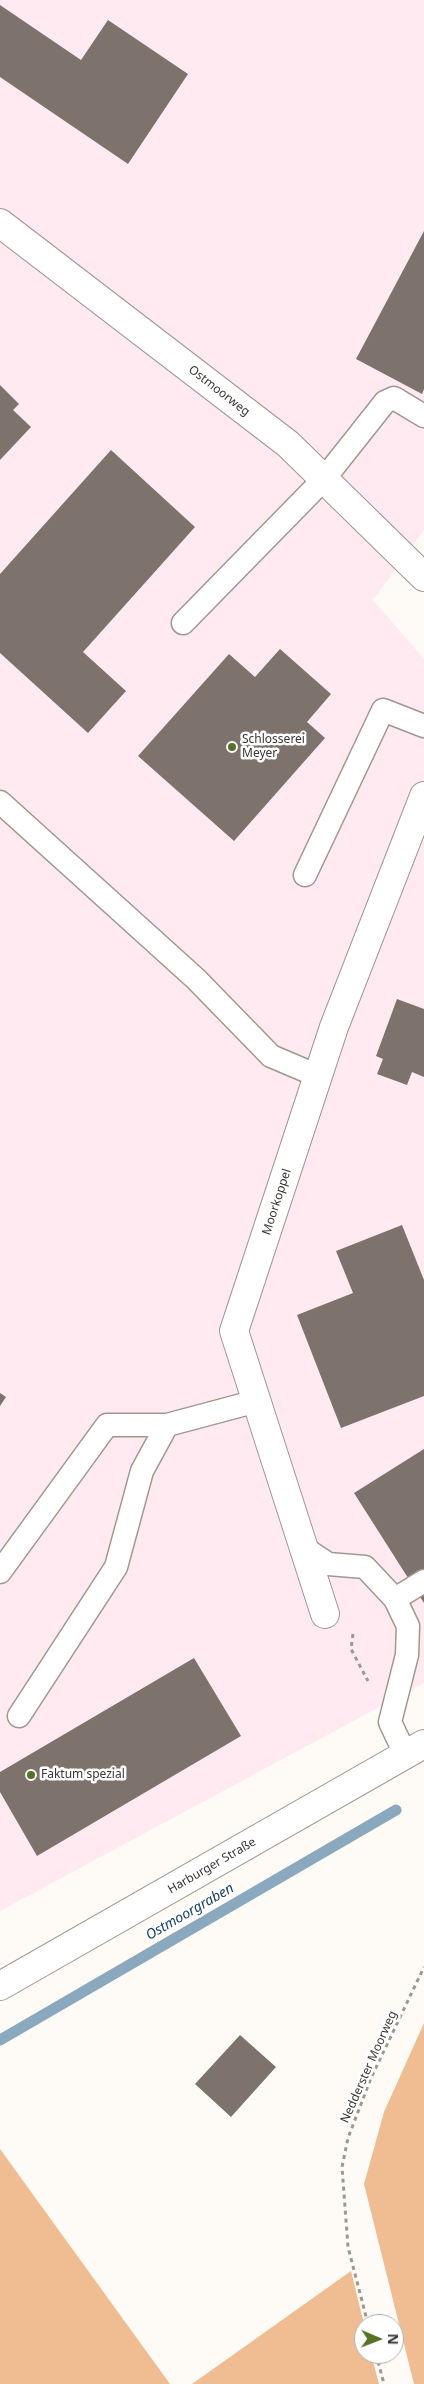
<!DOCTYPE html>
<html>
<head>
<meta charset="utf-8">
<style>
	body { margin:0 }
	#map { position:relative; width:424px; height:2384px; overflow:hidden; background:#fefaf6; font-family:"Noto Sans",sans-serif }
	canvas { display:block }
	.north { position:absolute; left:354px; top:2314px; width:50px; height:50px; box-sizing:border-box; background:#fff; border:1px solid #b0afad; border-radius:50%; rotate:91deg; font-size:14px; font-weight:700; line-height:20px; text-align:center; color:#3a3632 }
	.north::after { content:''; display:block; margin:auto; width:18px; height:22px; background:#557226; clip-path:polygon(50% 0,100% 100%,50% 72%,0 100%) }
</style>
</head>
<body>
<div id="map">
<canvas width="424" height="2384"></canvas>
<div class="north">N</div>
</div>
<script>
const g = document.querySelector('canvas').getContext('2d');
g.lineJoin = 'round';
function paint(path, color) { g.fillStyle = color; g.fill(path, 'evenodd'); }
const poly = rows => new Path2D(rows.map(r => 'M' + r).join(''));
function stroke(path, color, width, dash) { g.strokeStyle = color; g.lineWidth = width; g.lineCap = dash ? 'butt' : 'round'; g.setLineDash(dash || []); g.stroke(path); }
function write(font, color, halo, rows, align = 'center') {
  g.font = font + ' "Noto Sans",sans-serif'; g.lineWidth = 5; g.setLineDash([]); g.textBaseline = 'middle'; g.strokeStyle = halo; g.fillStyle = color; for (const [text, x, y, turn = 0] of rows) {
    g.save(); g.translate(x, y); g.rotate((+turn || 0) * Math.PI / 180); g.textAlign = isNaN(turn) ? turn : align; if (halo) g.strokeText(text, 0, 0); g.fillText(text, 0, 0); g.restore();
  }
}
const industrial = poly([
	[0,0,424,0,424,530,373,600,424,659,424,1683,0,1911]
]);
const green = poly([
	[424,2023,424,2384,414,2384,364,2184,384,2112],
	[0,2149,170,2384,0,2384],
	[351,2271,364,2324,364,2354,371,2354,379,2384,192,2384]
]);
const stream = poly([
	[0,2040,396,1810]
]);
const building = poly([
	[0,5,81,60,108,20,188,74,128,164,0,77],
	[424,231,424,389,422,394,356,359],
	[0,385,19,404,13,410,31,427,0,460],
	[111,450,195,527,83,652,126,691,88,733,0,653,0,574],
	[280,649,331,694,307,722,325,738,234,841,138,756,229,654,255,677],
	[397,999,424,1009,424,1077,412,1072,407,1085,377,1074,383,1059,376,1056],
	[402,1225,424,1280,424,1396,341,1428,297,1315,353,1293,336,1251],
	[0,1393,6,1397,0,1406],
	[424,1449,424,1603,354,1493],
	[194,1658,241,1736,37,1856,0,1792,0,1772],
	[240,2035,276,2067,231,2117,195,2084]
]);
const path = poly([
	[353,1634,351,1649,368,1681],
	[368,2324,348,2247,342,2167,348,2138,371,2078,424,1967],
	[376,2354,384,2384]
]);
const lane = poly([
	[183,623,324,479,385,402,394,398,424,416],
	[0,802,196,979,271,1056,318,1076],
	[305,875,383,710,424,726],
	[304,1548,328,1564,365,1567,395,1599],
	[0,1572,107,1425,167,1425],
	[19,1716,116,1567,142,1471,167,1425,257,1401],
	[406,1756,390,1722,407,1655,408,1626,395,1599,424,1581]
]);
const street = poly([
	[325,1614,234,1331,334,1027,424,796]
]);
const secondary = poly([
	[0,223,288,444,424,577],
	[0,1986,424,1744]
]);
const markers = [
	[232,747,5,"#557226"],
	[31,1775,5,"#557226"]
];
const streetNames = [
	["Ostmoorweg",219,391,38],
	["Moorkoppel",277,1202,-72],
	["Harburger Straße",212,1866,-30],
	["Nedderster Moorweg",369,2067,-66]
];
const poiNames = [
	["Schlosserei",242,740],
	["Meyer",242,754],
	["Faktum spezial",41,1775]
];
const waterNames = [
	["Ostmoorgraben",190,1912,-30]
];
paint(industrial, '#ffeaf1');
paint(green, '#f0bd93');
stroke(stream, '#8aa8be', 11);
paint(building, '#7d736c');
stroke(lane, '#a1978f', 25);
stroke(street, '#a1978f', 30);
stroke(secondary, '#a1978f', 30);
stroke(path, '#9c9894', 3, [4, 4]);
stroke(lane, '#fff', 22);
stroke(street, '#fff', 28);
stroke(secondary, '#fff', 28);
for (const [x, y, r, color] of markers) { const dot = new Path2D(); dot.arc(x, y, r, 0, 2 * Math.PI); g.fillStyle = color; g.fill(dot); stroke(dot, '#fff', 2); }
write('12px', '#3a3632', '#fff', streetNames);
write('12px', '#3a3632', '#fff', poiNames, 'left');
write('italic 14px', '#17415d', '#fff', waterNames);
</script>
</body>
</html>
